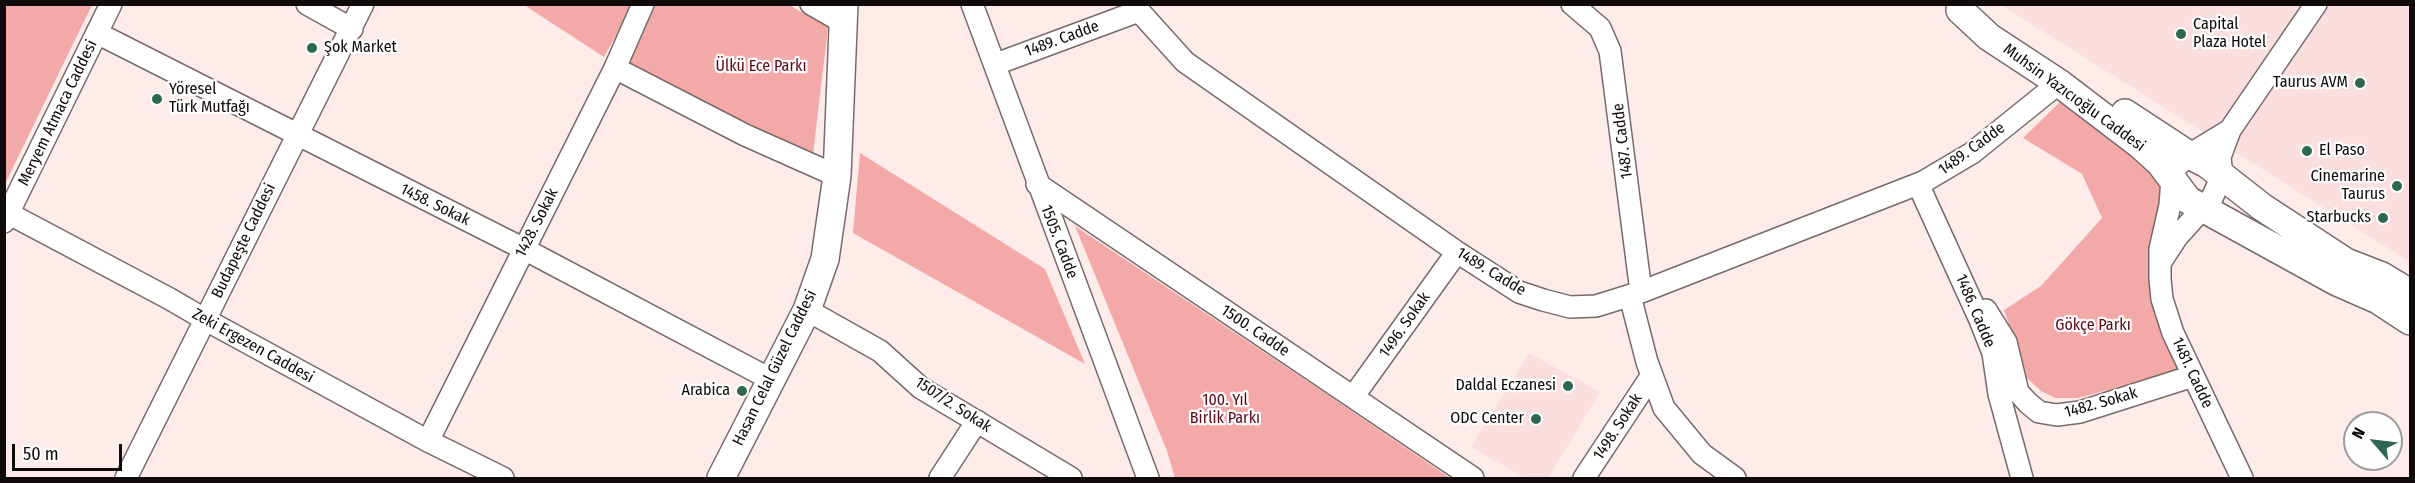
<!DOCTYPE html>
<html>
<head>
<meta charset="utf-8">
<style>
	body { margin:0 }
	#map { position:relative; width:2415px; height:483px; overflow:hidden; background:#feeceb; font-family:"Fira Sans Condensed",sans-serif }
	canvas { display:block }
	.frame { position:absolute; inset:0; border:6px solid #100a0a; pointer-events:none }
	.north { position:absolute; left:2343px; top:411px; width:60px; height:60px; box-sizing:border-box; background:#fefefe; border:2px solid #9f9c9c; border-radius:50%; rotate:298deg; font-size:16px; font-weight:700; line-height:24px; text-align:center; color:#100a0a }
	.north::after { content:''; display:block; margin:auto; width:21px; height:27px; background:#2e6851; clip-path:polygon(50% 0,100% 100%,50% 72%,0 100%) }
	.scale { position:absolute; left:12px; top:444px; width:110px; height:27px; box-sizing:border-box; border:3px solid #100a0a; border-top:0; padding-left:8px; font-size:18px; line-height:21px; white-space:nowrap; color:#100a0a; -webkit-text-stroke:4px #fefefe; paint-order:stroke }
</style>
</head>
<body>
<div id="map">
<canvas width="2415" height="483"></canvas>
<div class="frame"></div>
<div class="north">N</div>
<div class="scale">50 m</div>
</div>
<script>
const g = document.querySelector('canvas').getContext('2d');
g.lineJoin = 'round';
function paint(path, color) { g.fillStyle = color; g.fill(path, 'evenodd'); }
const poly = rows => new Path2D(rows.map(r => 'M' + r).join(''));
function stroke(path, color, width, dash) { g.strokeStyle = color; g.lineWidth = width; g.lineCap = dash ? 'butt' : 'round'; g.setLineDash(dash || []); g.stroke(path); }
function write(font, color, halo, rows, align = 'center') {
  g.font = font + ' "Fira Sans Condensed",sans-serif'; g.lineWidth = 4.5; g.setLineDash([]); g.textBaseline = 'middle'; g.strokeStyle = halo; g.fillStyle = color; for (const [text, x, y, turn = 0] of rows) {
    g.save(); g.translate(x, y); g.rotate((+turn || 0) * Math.PI / 180); g.textAlign = isNaN(turn) ? turn : align; if (halo) g.strokeText(text, 0, 0); g.fillText(text, 0, 0); g.restore();
  }
}
const built = poly([
	[2001,5,2410,5,2410,262],
	[1529,353,1600,392,1548,478,1525,478,1471,447]
]);
const green = poly([
	[5,4,92,5,5,184,4,5],
	[524,5,633,5,604,57],
	[648,5,789,5,828,27,813,155,621,68],
	[2061,101,2163,176,2161,213,2151,262,2149,288,2183,370,2078,398,2055,398,2041,391,2027,378,2004,310,2041,286,2102,218,2082,174,2023,138],
	[860,153,1045,269,1085,364,853,233],
	[1075,226,1322,391,1450,478,1175,478,1167,451]
]);
const minor = poly([
	[307,4,352,29],
	[811,4,844,23],
	[972,4,1148,478],
	[1572,4,1600,28,1610,51,1641,292],
	[97,33,524,249,772,380],
	[996,64,1139,11,1185,62,1457,252,1519,292,1543,300,1570,307,1596,306,1641,292,1923,182,1972,153,2059,83],
	[615,68,745,135,837,176],
	[2230,130,2189,155,2177,166,2172,179,2170,205,2160,249,2160,279,2162,299,2173,333,2242,478],
	[1037,184,1473,478],
	[1918,184,1980,320,1993,353,1999,394,2022,478],
	[4,211,170,299,206,320,428,441,503,478],
	[4,222,111,4],
	[2162,260,2177,237,2212,198,2222,176,2220,157,2230,130,2316,4],
	[1630,296,1647,362,1664,408,1702,454,1735,478],
	[807,310,880,351,921,388,1071,478],
	[1986,310,2006,342,2018,392,2028,403,2039,412,2057,415,2080,412,2193,376],
	[1353,397,1457,252],
	[428,441,615,68,643,4],
	[126,478,363,4],
	[940,478,977,421],
	[1584,478,1652,375]
]);
const major = poly([
	[1960,10,1989,37,2059,83,2139,144,2160,163,2188,200,2337,282,2378,300,2410,321],
	[2125,113,2189,155,2207,164,2262,207,2346,262,2382,276,2410,293],
	[721,478,807,310,825,259,837,176,844,4]
]);
const markers = [
	[2181,34,6,"#2e6851"],
	[312,48,6,"#2e6851"],
	[2360,83,6,"#2e6851"],
	[157,99,6,"#2e6851"],
	[2307,151,6,"#2e6851"],
	[2397,186,6,"#2e6851"],
	[2383,218,6,"#2e6851"],
	[1568,386,6,"#2e6851"],
	[742,391,6,"#2e6851"],
	[1536,419,6,"#2e6851"]
];
const poiNames = [
	["Capital",2193,25,"left"],
	["Plaza Hotel",2193,43,"left"],
	["Şok Market",324,48,"left"],
	["Taurus AVM",2348,83],
	["Yöresel",169,90,"left"],
	["Türk Mutfağı",169,108,"left"],
	["El Paso",2319,151,"left"],
	["Cinemarine",2385,177],
	["Taurus",2385,195],
	["Starbucks",2371,218],
	["Daldal Eczanesi",1556,386],
	["Arabica",730,391],
	["ODC Center",1524,419]
];
const streetNames = [
	["1489. Cadde",1062,39,-20],
	["Muhsin Yazıcıoğlu Caddesi",2074,98,36],
	["Meryem Atmaca Caddesi",58,113,-64],
	["1487. Cadde",1623,141,-97],
	["1489. Cadde",1972,149,-36],
	["1458. Sokak",435,205,26],
	["1428. Sokak",537,223,-63],
	["Budapeşte Caddesi",244,241,-64],
	["1505. Cadde",1059,242,69],
	["1489. Cadde",1491,272,31],
	["1486. Cadde",1975,311,67],
	["1496. Sokak",1405,325,-55],
	["1500. Cadde",1255,331,34],
	["Zeki Ergezen Caddesi",253,346,29],
	["Hasan Celal Güzel Caddesi",775,368,-64],
	["1481. Cadde",2192,373,65],
	["1482. Sokak",2101,403,-16],
	["1507/2. Sokak",953,405,33],
	["1498. Sokak",1618,427,-57]
];
const parkNames = [
	["Ülkü Ece Parkı",761,67],
	["Gökçe Parkı",2093,326],
	["100. Yıl",1225,401],
	["Birlik Parkı",1225,419]
];
paint(built, '#fadfde');
paint(green, '#f4a9a9');
stroke(minor, '#796a69', 24);
stroke(major, '#796a69', 30);
stroke(minor, '#fff', 21);
stroke(major, '#fff', 27);
for (const [x, y, r, color] of markers) { const dot = new Path2D(); dot.arc(x, y, r, 0, 2 * Math.PI); g.fillStyle = color; g.fill(dot); stroke(dot, '#fefefe', 2); }
write('16px', '#100a0a', '#fefefe', poiNames, 'right');
write('16px', '#100a0a', '#fefefe', streetNames);
write('16px', '#5e0817', '#fefefe', parkNames);
</script>
</body>
</html>
